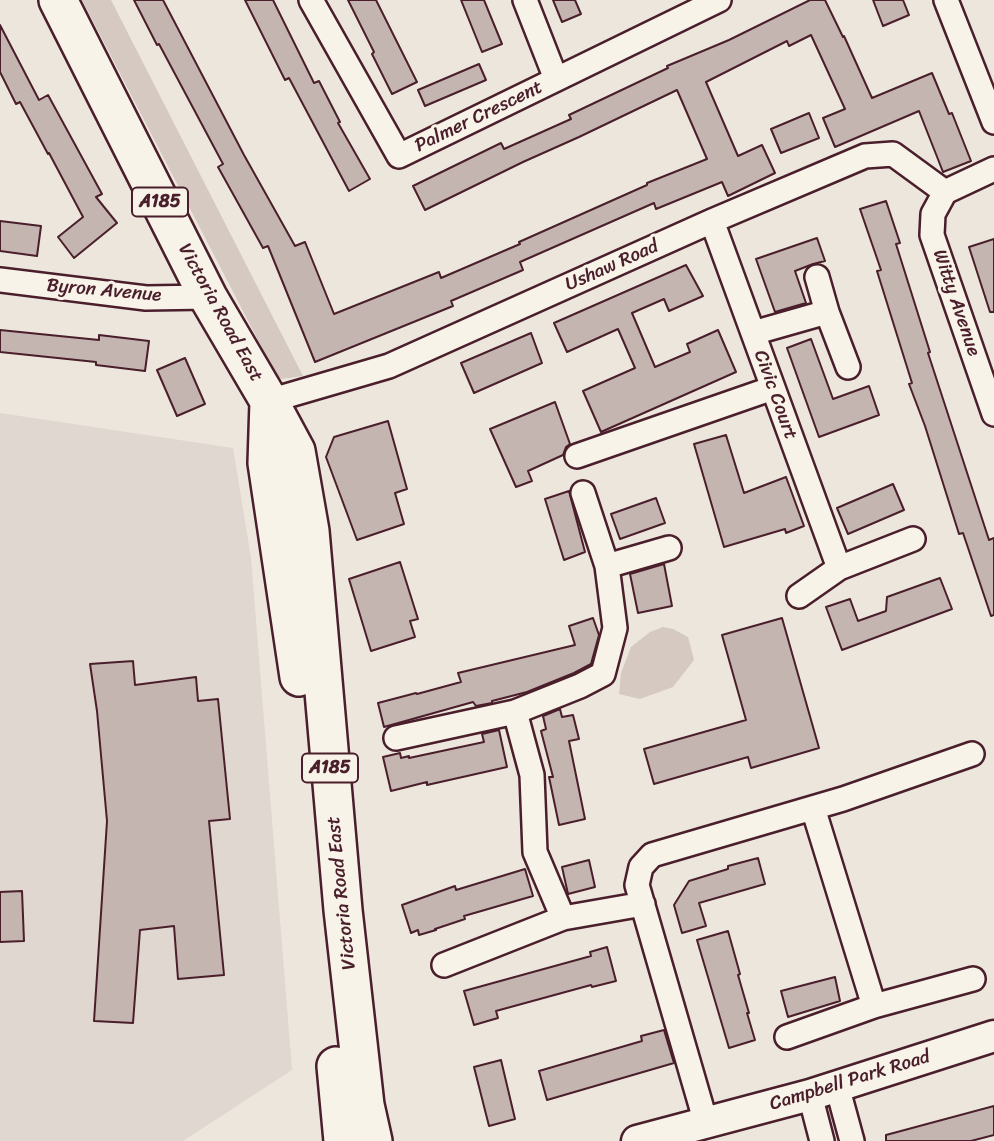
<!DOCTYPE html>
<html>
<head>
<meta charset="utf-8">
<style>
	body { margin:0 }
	canvas { display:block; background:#ece6dd }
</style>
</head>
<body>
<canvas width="994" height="1141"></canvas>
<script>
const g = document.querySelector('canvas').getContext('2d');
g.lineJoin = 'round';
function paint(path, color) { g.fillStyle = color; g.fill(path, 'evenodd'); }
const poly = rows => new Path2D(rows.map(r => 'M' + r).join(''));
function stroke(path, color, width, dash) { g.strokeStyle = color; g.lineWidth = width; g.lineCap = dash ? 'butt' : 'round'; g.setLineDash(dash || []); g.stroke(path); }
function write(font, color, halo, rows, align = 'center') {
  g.font = font + ' Sriracha,sans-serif'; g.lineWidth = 6; g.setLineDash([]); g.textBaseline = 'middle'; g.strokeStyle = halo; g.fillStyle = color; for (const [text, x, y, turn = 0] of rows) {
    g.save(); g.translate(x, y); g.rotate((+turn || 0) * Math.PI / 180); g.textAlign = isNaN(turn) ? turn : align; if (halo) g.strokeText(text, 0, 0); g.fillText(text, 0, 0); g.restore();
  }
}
const built = poly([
	[0,413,233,448,251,558,292,1070,183,1141,0,1141]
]);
const green = poly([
	[82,0,111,0,303,376,281,379,275,373],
	[663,627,673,629,688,637,694,660,673,687,640,699,619,694,621,673,631,647,650,632]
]);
const building = poly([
	[134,0,163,0,244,155,295,246,305,242,334,314,439,272,441,278,520,244,519,242,647,185,647,183,707,159,677,90,579,137,523,162,425,210,413,186,501,143,504,149,571,119,569,115,668,68,667,66,729,40,810,0,825,0,843,37,844,36,872,98,932,73,949,114,952,113,971,161,943,172,919,111,835,147,823,118,845,109,811,35,789,46,787,41,706,82,738,156,762,145,775,173,728,196,722,182,656,209,654,203,520,262,523,270,451,301,453,306,315,362,268,246,263,248,218,167,223,164,159,44,157,45,134,0],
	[245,0,273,0,314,83,319,81,340,122,338,123,370,179,349,191,289,78,285,80,245,0],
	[348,0,376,0,417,82,392,94,372,54,374,52,348,0],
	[461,0,484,0,502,44,482,52,461,0],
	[553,0,575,0,581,14,562,22,553,0],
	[873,0,903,0,909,15,883,26,873,0],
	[0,25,39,100,48,95,102,194,96,197,117,223,74,258,58,237,83,217,49,153,48,154,20,102,16,104,0,72,0,25],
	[479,64,486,80,425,106,418,90,479,64],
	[809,113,819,138,781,153,771,129,809,113],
	[886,201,900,243,896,244,930,352,928,353,989,540,994,538,994,615,991,616,963,533,959,534,925,426,909,384,912,383,877,271,881,270,860,209,886,201],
	[0,221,41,226,37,256,0,251,0,221],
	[817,238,825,261,813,264,795,271,806,303,775,312,756,259,817,238],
	[994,239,994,312,990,312,969,247,994,239],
	[686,265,703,296,669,311,664,299,632,313,655,367,690,352,687,344,718,330,736,372,601,432,583,391,635,368,618,329,567,352,554,323,686,265],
	[0,330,99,340,99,335,149,341,145,371,96,365,96,362,0,352,0,330],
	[531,333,542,363,474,393,461,363,531,333],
	[811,339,833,399,869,386,879,415,819,437,787,348,811,339],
	[185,358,205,404,177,416,157,370,185,358],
	[555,402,570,444,566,447,563,455,528,471,532,481,516,487,490,429,555,402],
	[388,421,407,489,395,493,404,524,357,540,326,457,334,437,388,421],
	[726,435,744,493,786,477,804,526,786,533,785,529,724,547,694,444,726,435],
	[893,484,904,510,848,534,837,508,893,484],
	[569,491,585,552,564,560,545,499,569,491],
	[656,498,665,523,620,539,611,514,656,498],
	[400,562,418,619,410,621,415,637,371,651,349,579,400,562],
	[664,564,672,606,638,613,630,574,664,564],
	[940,578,952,609,842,650,826,607,850,599,858,621,886,611,887,597,940,578],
	[593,618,599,635,591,664,574,673,527,692,492,701,492,703,476,706,473,702,384,727,378,703,416,693,417,694,461,682,458,673,575,645,569,626,593,618],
	[782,618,819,748,751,768,748,757,654,784,644,749,746,720,722,635,782,618],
	[133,661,135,685,196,677,198,701,218,699,230,819,209,821,224,975,178,979,174,926,140,930,133,1023,94,1021,107,821,97,711,90,664,133,661],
	[560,709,562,717,573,715,579,739,569,741,585,819,559,825,549,777,553,777,541,731,546,729,543,716,560,709],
	[499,730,507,767,427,785,427,782,391,791,383,757,400,753,401,758,409,756,409,758,484,742,482,734,499,730],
	[758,858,765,884,699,903,706,926,682,933,674,905,689,881,728,869,728,866,758,858],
	[589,860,595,887,568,894,562,867,589,860],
	[525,869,533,896,464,916,465,919,435,929,436,930,419,935,418,930,411,933,402,905,455,886,456,890,525,869],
	[22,891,24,941,0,942,0,892,22,891],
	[728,931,740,974,738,975,749,1013,747,1013,755,1040,729,1048,697,940,728,931],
	[607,947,616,981,592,987,591,985,496,1011,498,1018,474,1025,464,991,591,956,590,952,607,947],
	[835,977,840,1001,788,1017,781,991,835,977],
	[664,1030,674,1063,547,1100,539,1071,642,1041,641,1036,664,1030],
	[501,1060,515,1119,489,1126,474,1067,501,1060],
	[994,1106,994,1135,971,1141,886,1141,886,1135,994,1106]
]);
const minor = poly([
	[311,0,399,156,719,0],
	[525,0,556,79],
	[946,0,994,122],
	[945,192,933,214,932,235,994,414],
	[945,192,994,169],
	[712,221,839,568],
	[817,277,827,312,848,367],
	[0,280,146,298,208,297],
	[753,333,827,312],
	[269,401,389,366,712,221,865,156,893,154,945,192],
	[577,456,773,388],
	[607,566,669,548],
	[799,596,839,568,913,539],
	[515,712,532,775,535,852,563,918],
	[396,738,515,712,580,686,603,674,615,628,607,566,583,493],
	[813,808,874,1006],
	[444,965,563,918,643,904],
	[787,1037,874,1006,973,979],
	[837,1086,852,1141],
	[810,1095,822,1141],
	[706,1123,637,885,641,867,652,855,843,799,972,754]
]);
const tertiary = poly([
	[637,1141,810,1095,994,1036]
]);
const primary = poly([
	[58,0,208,297,269,401,296,451,310,531,343,910,365,1105,373,1141],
	[269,402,267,463,299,677],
	[336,1066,343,1141]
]);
const shields = [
	[160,202,56],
	[330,768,56]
];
const shieldNames = [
	["A185",160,202],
	["A185",330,768]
];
const streetNames = [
	["Palmer Crescent",479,117,-26],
	["Ushaw Road",612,266,-24],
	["Byron Avenue",104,291,5],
	["Witty Avenue",956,303,71],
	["Victoria Road East",220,313,61],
	["Civic Court",775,395,70],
	["Victoria Road East",342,893,-96],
	["Campbell Park Road",850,1081,-17]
];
paint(built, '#e0d7d0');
paint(green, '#d5c9c2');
paint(building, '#c4b5b0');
stroke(building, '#4a1f2b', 2);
stroke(minor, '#4a1f2b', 28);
stroke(tertiary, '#4a1f2b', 35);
stroke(primary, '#4a1f2b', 42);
stroke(minor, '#f7f3e8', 23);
stroke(tertiary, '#f7f3e8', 30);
stroke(primary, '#f7f3e8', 37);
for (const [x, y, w] of shields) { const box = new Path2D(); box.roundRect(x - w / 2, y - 14.5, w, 29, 5); g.fillStyle = '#f7f3e8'; g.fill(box); stroke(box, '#4a1f2b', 2); }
write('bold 18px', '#4a1f2b', null, shieldNames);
write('19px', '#4a1f2b', '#f7f3e8', streetNames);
</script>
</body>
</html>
